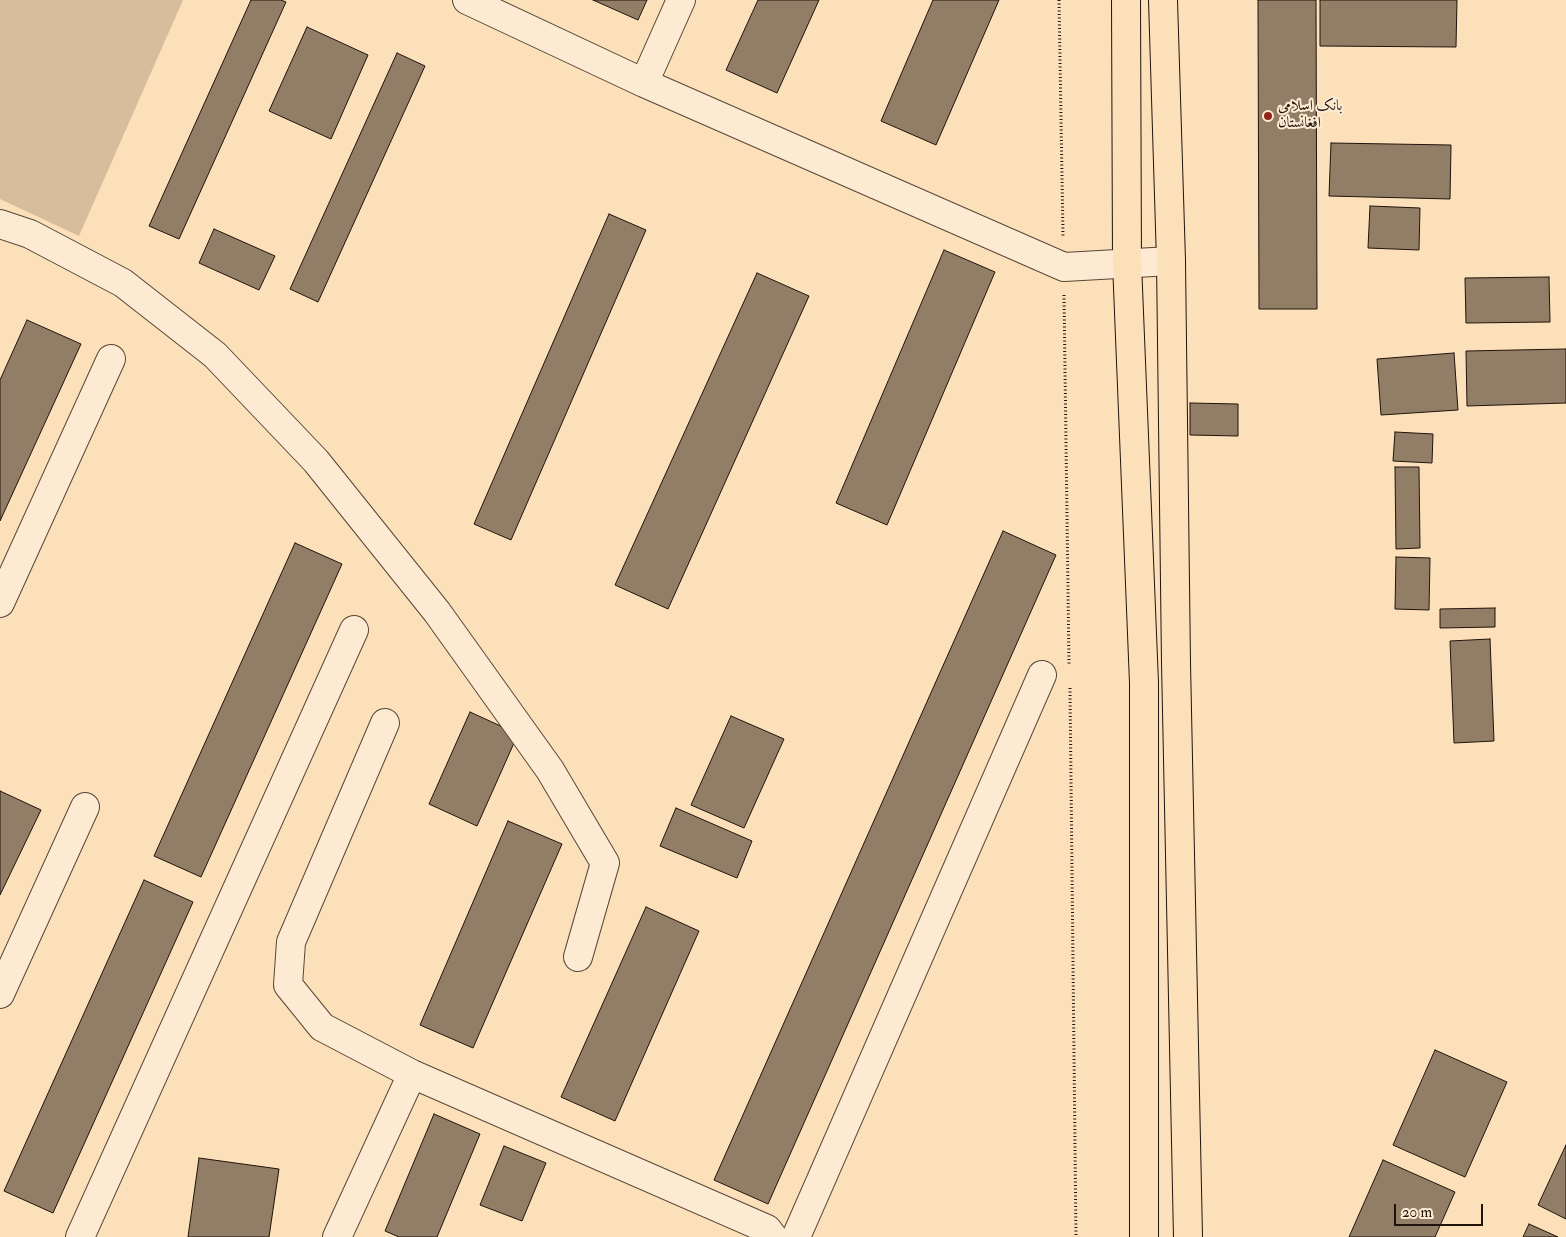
<!DOCTYPE html>
<html>
<head>
<meta charset="utf-8">
<style>
	body { margin:0 }
	#map { position:relative; width:1566px; height:1237px; overflow:hidden; background:#fbe0b9; font-family:"IM FELL Double Pica",serif }
	canvas { display:block }
	.scale { position:absolute; left:1394px; top:1204px; width:89px; height:22px; box-sizing:border-box; border:2px solid #20130c; border-top:0; padding-left:6px; font-size:15px; line-height:18px; white-space:nowrap; color:#20130c; -webkit-text-stroke:4px #fcebd2; paint-order:stroke }
</style>
</head>
<body>
<div id="map">
<canvas width="1566" height="1237"></canvas>
<div class="scale">20 m</div>
</div>
<script>
const g = document.querySelector('canvas').getContext('2d');
g.lineJoin = 'round';
function paint(path, color) { g.fillStyle = color; g.fill(path, 'evenodd'); }
const poly = rows => new Path2D(rows.map(r => 'M' + r).join(''));
function stroke(path, color, width, dash) { g.strokeStyle = color; g.lineWidth = width; g.lineCap = dash ? 'butt' : 'round'; g.setLineDash(dash || []); g.stroke(path); }
function write(font, color, halo, rows, align = 'center') {
  g.font = font + ' "IM FELL Double Pica",Amiri,serif'; g.lineWidth = 4; g.setLineDash([]); g.textBaseline = 'middle'; g.strokeStyle = halo; g.fillStyle = color; for (const [text, x, y, turn = 0] of rows) {
    g.save(); g.translate(x, y); g.rotate((+turn || 0) * Math.PI / 180); g.textAlign = isNaN(turn) ? turn : align; if (halo) g.strokeText(text, 0, 0); g.fillText(text, 0, 0); g.restore();
  }
}
const green = poly([
	[0,0,183,0,79,236,0,199]
]);
const building = poly([
	[251,0,281,0,286,2,179,239,149,226,251,0],
	[593,0,647,0,638,20,593,0],
	[758,0,819,0,777,93,726,70,758,0],
	[933,0,999,0,936,145,881,121,933,0],
	[1258,0,1316,0,1317,309,1259,309,1258,0],
	[1320,0,1457,0,1456,47,1320,46,1320,0],
	[307,27,368,55,331,139,269,111,307,27],
	[397,53,425,66,318,302,290,289,397,53],
	[1331,143,1451,145,1450,199,1329,196,1331,143],
	[1370,206,1420,208,1419,250,1368,248,1370,206],
	[609,214,646,230,511,540,474,524,609,214],
	[214,229,275,256,259,290,199,263,214,229],
	[944,250,995,272,887,525,836,503,944,250],
	[757,273,809,296,668,609,615,585,757,273],
	[1549,277,1550,322,1466,323,1465,278,1549,277],
	[27,320,81,344,0,521,0,380,27,320],
	[1566,349,1566,403,1467,406,1466,351,1566,349],
	[1454,353,1458,410,1381,415,1377,359,1454,353],
	[1190,403,1238,404,1238,436,1190,435,1190,403],
	[1395,432,1433,434,1432,463,1393,461,1395,432],
	[1395,467,1419,467,1420,548,1396,549,1395,467],
	[1003,531,1056,555,768,1204,714,1180,1003,531],
	[295,543,342,564,201,877,154,856,295,543],
	[1396,557,1430,558,1429,610,1395,609,1396,557],
	[1495,608,1495,627,1440,628,1440,609,1495,608],
	[1490,639,1494,741,1454,743,1450,641,1490,639],
	[470,712,518,734,477,826,429,804,470,712],
	[731,716,784,739,744,828,691,805,731,716],
	[0,791,41,810,0,895,0,791],
	[676,808,752,841,737,878,660,846,676,808],
	[508,821,562,844,473,1048,420,1025,508,821],
	[144,880,193,902,53,1213,4,1191,144,880],
	[646,907,699,931,615,1121,561,1097,646,907],
	[1435,1050,1507,1082,1465,1177,1393,1145,1435,1050],
	[434,1114,480,1134,437,1237,399,1237,385,1231,434,1114],
	[1566,1145,1566,1219,1538,1205,1566,1145],
	[504,1146,546,1163,522,1221,480,1205,504,1146],
	[199,1158,279,1169,269,1237,188,1237,199,1158],
	[1383,1160,1455,1192,1435,1237,1349,1237,1383,1160],
	[1529,1224,1558,1237,1523,1237,1529,1224]
]);
const path = poly([
	[1059,0,1063,236],
	[1064,295,1069,664],
	[1070,688,1076,1237]
]);
const minor = poly([
	[467,0,644,83,1064,267,1171,261],
	[644,83,681,0],
	[0,224,30,234,123,283,215,355,316,461,437,612,550,770,605,863,578,957],
	[0,603,111,359],
	[385,723,291,942,288,985,322,1027,412,1074,767,1229,773,1237],
	[0,994,85,807],
	[80,1237,354,630],
	[337,1237,412,1074],
	[796,1237,1042,675]
]);
const major = poly([
	[1126,0,1127,263,1144,683,1144,1237],
	[1163,0,1171,261,1176,663,1188,1237]
]);
const markers = [
	[1268,116,5,"#8f2418"]
];
const poiNames = [
	["بانک اسلامی",1278,107],
	["افغانستان",1278,124]
];
paint(green, '#d6bd9c');
paint(building, '#927e66');
stroke(building, '#20130c', 1);
stroke(minor, '#574637', 30);
stroke(major, '#20130c', 30);
stroke(path, '#20130c', 3, [1, 2.5]);
stroke(minor, '#fcebd2', 28);
stroke(major, '#fbe0b9', 28);
for (const [x, y, r, color] of markers) { const dot = new Path2D(); dot.arc(x, y, r, 0, 2 * Math.PI); g.fillStyle = color; g.fill(dot); stroke(dot, '#fcebd2', 2); }
write('15px', '#20130c', '#fcebd2', poiNames, 'left');
</script>
</body>
</html>
